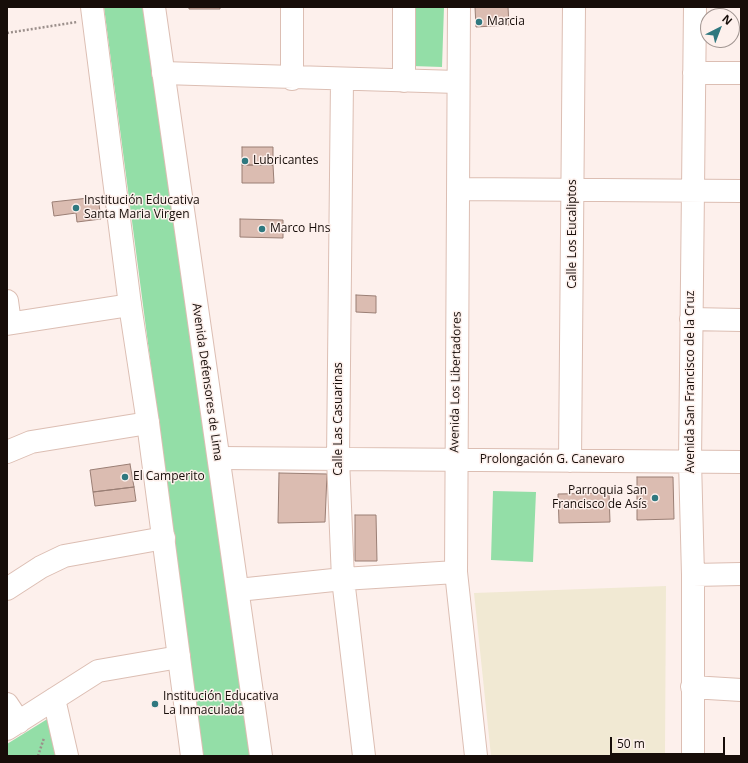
<!DOCTYPE html>
<html>
<head>
<meta charset="utf-8">
<style>
	body { margin:0 }
	#map { position:relative; width:748px; height:763px; overflow:hidden; background:#fdf0ec; font-family:"Open Sans",sans-serif }
	canvas { display:block }
	.frame { position:absolute; inset:0; border:8px solid #170d09; pointer-events:none }
	.north { position:absolute; left:700px; top:8px; width:40px; height:40px; box-sizing:border-box; background:#fdf0ec; border:1px solid #a19591; border-radius:50%; rotate:42deg; font-size:11px; font-weight:700; line-height:16px; text-align:center; color:#170d09 }
	.north::after { content:''; display:block; margin:auto; width:14px; height:18px; background:#2f787f; clip-path:polygon(50% 0,100% 100%,50% 72%,0 100%) }
	.scale { position:absolute; left:610px; top:737px; width:115px; height:18px; box-sizing:border-box; border:2px solid #170d09; border-top:0; padding-left:5px; font-size:12px; line-height:14px; white-space:nowrap; color:#170d09; -webkit-text-stroke:3px #fdf0ec; paint-order:stroke }
</style>
</head>
<body>
<div id="map">
<canvas width="748" height="763"></canvas>
<div class="frame"></div>
<div class="north">N</div>
<div class="scale">50 m</div>
</div>
<script>
const g = document.querySelector('canvas').getContext('2d');
g.lineJoin = 'round';
function paint(path, color) { g.fillStyle = color; g.fill(path, 'evenodd'); }
const poly = rows => new Path2D(rows.map(r => 'M' + r).join(''));
function stroke(path, color, width, dash) { g.strokeStyle = color; g.lineWidth = width; g.lineCap = dash ? 'butt' : 'round'; g.setLineDash(dash || []); g.stroke(path); }
function write(font, color, halo, rows, align = 'center') {
  g.font = font + ' "Open Sans",sans-serif'; g.lineWidth = 3; g.setLineDash([]); g.textBaseline = 'middle'; g.strokeStyle = halo; g.fillStyle = color; for (const [text, x, y, turn = 0] of rows) {
    g.save(); g.translate(x, y); g.rotate((+turn || 0) * Math.PI / 180); g.textAlign = isNaN(turn) ? turn : align; if (halo) g.strokeText(text, 0, 0); g.fillText(text, 0, 0); g.restore();
  }
}
const education = poly([
	[666,586,665,756,491,756,474,593]
]);
const green = poly([
	[104,7,146,7,254,756,202,756],
	[414,7,444,7,442,67,412,66],
	[493,491,536,492,533,562,491,560],
	[49,718,60,756,7,756,7,744]
]);
const building = poly([
	[189,7,220,7,220,9,189,9,189,7],
	[475,7,508,7,509,25,476,27,475,7],
	[242,147,273,147,273,165,242,165,242,147],
	[242,165,273,165,274,183,242,183,242,165],
	[98,197,101,219,77,222,76,213,54,216,52,202,98,197],
	[240,219,283,220,283,238,240,237,240,219],
	[356,295,376,296,376,313,356,312,356,295],
	[130,464,134,487,93,492,90,470,130,464],
	[279,473,327,474,325,522,278,523,279,473],
	[637,477,673,477,674,519,637,520,637,477],
	[134,487,136,501,95,506,93,492,134,487],
	[609,493,610,522,559,523,558,494,609,493],
	[355,515,376,515,377,561,355,561,355,515]
]);
const path = poly([
	[7,33,77,22],
	[38,756,44,738]
]);
const minor = poly([
	[459,7,456,572,476,756],
	[163,73,457,82],
	[694,73,741,73],
	[292,79,292,7],
	[342,80,338,459,343,579,364,756],
	[404,81,404,7],
	[459,189,741,191],
	[7,301,10,323],
	[691,319,741,320],
	[7,324,130,305],
	[7,452,31,442,148,423],
	[219,458,741,462],
	[570,461,574,7],
	[693,575,741,574],
	[7,589,41,567,64,556,164,538],
	[238,590,343,579,456,572],
	[692,687,741,690],
	[54,699,67,756],
	[7,704,19,722],
	[7,729,98,671,179,657],
	[693,756,693,575,690,461,695,7]
]);
const major = poly([
	[92,7,130,305,148,423,192,756],
	[154,7,261,756]
]);
const markers = [
	[479,22,4,"#2f787f"],
	[245,161,4,"#2f787f"],
	[76,208,4,"#2f787f"],
	[262,229,4,"#2f787f"],
	[125,477,4,"#2f787f"],
	[655,498,4,"#2f787f"],
	[155,704,4,"#2f787f"]
];
const poiNames = [
	["Marcia",487,22],
	["Lubricantes",253,161],
	["Institución Educativa",84,201],
	["Santa Maria Virgen",84,215],
	["Marco Hns",270,229],
	["El Camperito",133,477],
	["Parroquia San",647,491,"right"],
	["Francisco de Asís",647,505,"right"],
	["Institución Educativa",163,697],
	["La Inmaculada",163,711]
];
const streetNames = [
	["Calle Los Eucaliptos",573,234,-90],
	["Avenida Defensores de Lima",207,382,82],
	["Avenida Los Libertadores",456,382,-89],
	["Avenida San Francisco de la Cruz",691,382,-90],
	["Calle Las Casuarinas",339,419,-90],
	["Prolongación G. Canevaro",552,460]
];
paint(education, '#f1e9d3');
paint(green, '#93dea7');
paint(building, '#dbbcb1');
stroke(building, '#9a7e74', 1);
stroke(minor, '#dcbeb3', 24);
stroke(major, '#dcbeb3', 24);
stroke(path, '#9b8f8b', 2.5, [2, 2]);
stroke(minor, '#fff', 22);
stroke(major, '#fff', 22);
for (const [x, y, r, color] of markers) { const dot = new Path2D(); dot.arc(x, y, r, 0, 2 * Math.PI); g.fillStyle = color; g.fill(dot); stroke(dot, '#fdf0ec', 1.5); }
write('12px', '#170d09', '#fdf0ec', poiNames, 'left');
write('12px', '#170d09', '#fdf0ec', streetNames);
</script>
</body>
</html>
